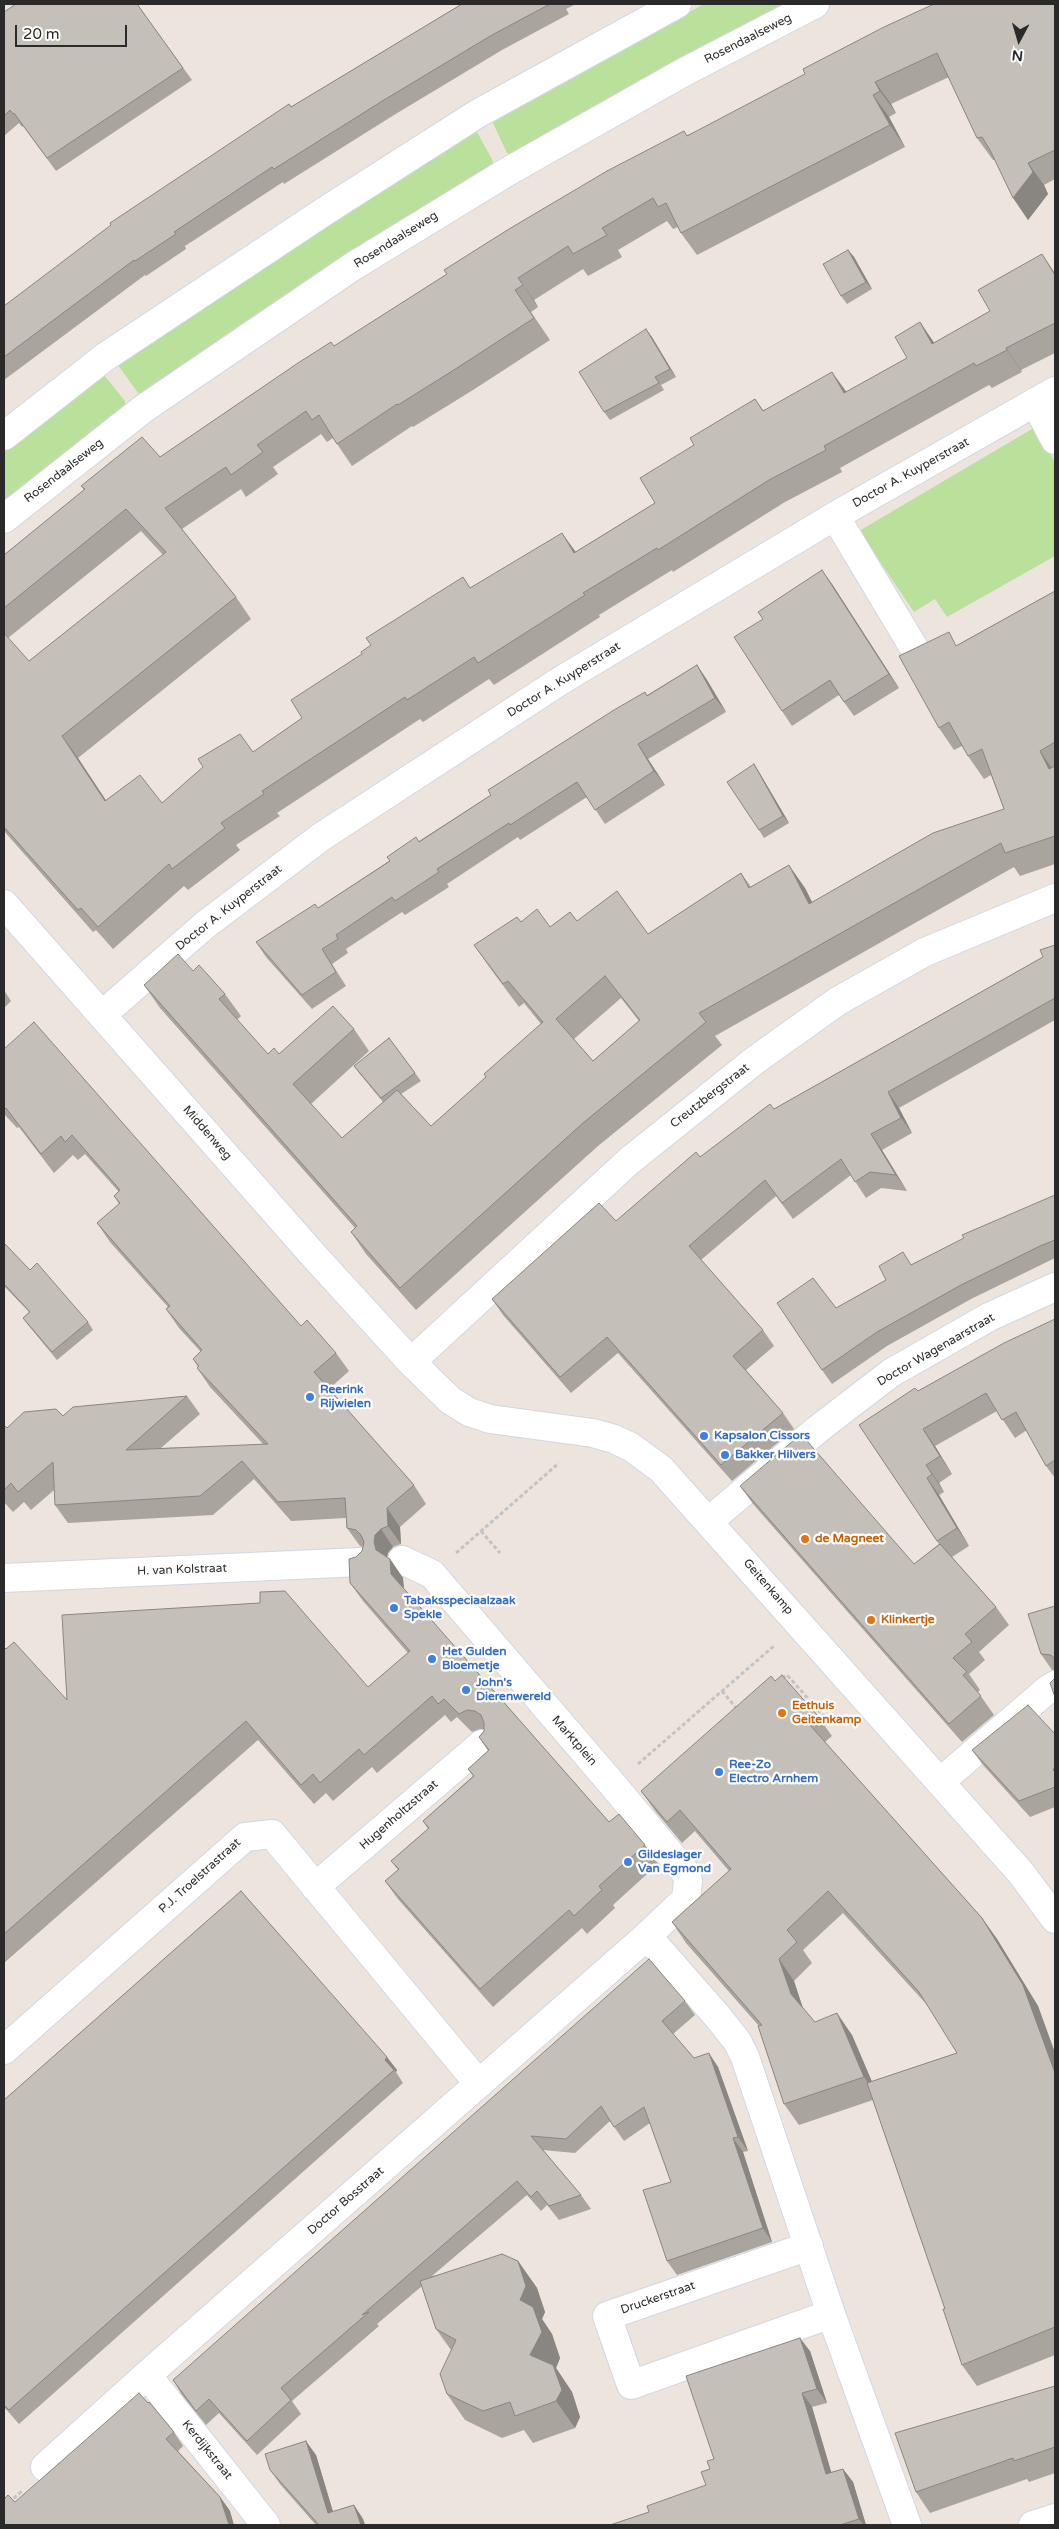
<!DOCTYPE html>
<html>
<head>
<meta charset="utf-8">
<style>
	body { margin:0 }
	#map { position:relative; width:1059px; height:2529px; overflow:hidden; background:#ece4dd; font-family:"Varela Round",sans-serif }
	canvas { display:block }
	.frame { position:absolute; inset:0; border:5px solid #2a2a2a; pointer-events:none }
	.north { position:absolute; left:994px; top:15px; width:50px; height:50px; -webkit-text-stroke:4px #fff; paint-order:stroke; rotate:186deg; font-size:14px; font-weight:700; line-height:20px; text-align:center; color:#2a2a2a }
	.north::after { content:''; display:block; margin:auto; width:18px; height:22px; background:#2a2a2a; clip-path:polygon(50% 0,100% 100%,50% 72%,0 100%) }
	.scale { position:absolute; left:15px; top:25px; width:112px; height:22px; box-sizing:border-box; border:2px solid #2a2a2a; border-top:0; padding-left:6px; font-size:15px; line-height:18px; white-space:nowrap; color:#2a2a2a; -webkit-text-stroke:4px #fff; paint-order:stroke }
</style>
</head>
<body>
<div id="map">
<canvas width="1059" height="2529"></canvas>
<div class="frame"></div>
<div class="north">N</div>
<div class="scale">20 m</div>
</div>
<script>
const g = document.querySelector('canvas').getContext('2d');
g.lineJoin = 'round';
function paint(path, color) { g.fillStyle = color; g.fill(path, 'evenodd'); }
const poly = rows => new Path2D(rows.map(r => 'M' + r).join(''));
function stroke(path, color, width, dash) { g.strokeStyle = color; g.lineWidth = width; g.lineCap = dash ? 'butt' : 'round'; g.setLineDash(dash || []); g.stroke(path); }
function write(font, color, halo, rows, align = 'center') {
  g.font = font + ' "Varela Round",sans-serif'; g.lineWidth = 4.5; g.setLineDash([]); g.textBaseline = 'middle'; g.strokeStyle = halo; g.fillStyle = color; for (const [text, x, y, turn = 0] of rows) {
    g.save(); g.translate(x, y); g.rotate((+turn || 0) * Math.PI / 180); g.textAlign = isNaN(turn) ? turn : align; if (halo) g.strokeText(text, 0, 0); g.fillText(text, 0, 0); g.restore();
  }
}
const green = poly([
	[704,4,788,4,675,62,511,154,507,153,492,121],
	[477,132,493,161,492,165,345,256,234,329,142,394,138,393,118,365,330,221],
	[104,375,125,401,125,406,4,500,4,451],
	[1037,426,1055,463,1055,556,947,617,935,599,914,612,859,531]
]);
const path = poly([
	[481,1531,500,1553],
	[456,1553,559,1463],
	[782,1678,787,1675,829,1722,836,1715],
	[722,1691,738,1710],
	[638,1764,775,1645],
	[4,2507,22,2491]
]);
const minor = poly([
	[1035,402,1055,440],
	[4,436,105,357,325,211,477,114,677,4],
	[835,516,917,653],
	[4,519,143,409,352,267,507,172,684,72,815,4],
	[4,904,315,1257,411,1362,450,1400,469,1412,490,1419,593,1433,614,1439,631,1447,661,1469,1021,1873,1055,1919],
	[103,1014,205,925,321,837,560,681,835,516,1055,391],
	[411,1362,629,1161,754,1061,838,1001,925,952,1055,898],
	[709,1521,818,1429,891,1373,989,1317,1055,1287],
	[4,1578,361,1562],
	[940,1782,1047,1690,1055,1685],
	[315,1887,482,1744],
	[647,1936,717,2016,737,2041,745,2057,831,2314,907,2525],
	[4,2050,245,1837,272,1834,479,2084],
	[809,2246,607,2316,631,2385,831,2314],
	[147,2375,266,2525],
	[45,2467,147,2375,647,1936,686,1899,688,1881,686,1873,613,1785,432,1574,402,1560],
	[1033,2525,1055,2518]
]);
const wall = poly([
	[137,4,192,80,56,171,23,126,22,127,19,123,4,136,4,12],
	[462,4,576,4,566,9,569,14,502,50,394,115,284,184,283,182,185,246,186,249,146,276,145,275,4,380,4,306,291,107],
	[1055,4,1055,179,1044,185,1048,194,1028,220,995,160,993,160,977,138,949,77,891,104,896,113,889,117,905,147,697,255,681,233,678,227,673,229,667,221,618,250,622,257,588,276,583,269,534,300,538,307,531,312,550,340,473,390,413,427,412,426,352,466,333,438,327,442,321,434,273,467,278,474,246,497,241,489,182,529,236,597,251,619,78,758,106,801,162,803,253,752,302,718,471,588,575,552,655,503,694,445,755,399,763,410,846,392,907,358,920,322,934,343,990,311,1042,254,1055,273,1055,353,1021,370,1022,372,992,388,989,385,840,468,842,472,785,502,673,572,672,570,599,615,600,617,494,685,489,679,423,722,420,719,277,813,280,816,236,845,240,850,188,890,184,886,113,949,96,930,93,932,4,831,4,555,84,490,81,486,160,457,334,346,687,135],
	[141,531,163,555,29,661,8,638],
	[848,250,854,257,872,289,847,304,841,296],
	[646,329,676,377,661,385,664,390,610,420,604,412],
	[832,584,899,688,854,716,839,695,792,726,782,711],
	[1055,591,1055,864,1020,876,1014,867,715,1036,722,1045,598,1146,416,1310,366,1254,351,1232,355,1228,160,1008,144,985,193,971,225,994,241,1016,237,1020,268,1054,279,1054,354,1029,369,1051,311,1104,342,1138,383,1102,359,1073,354,1066,389,1038,421,1081,401,1094,431,1126,486,1077,541,1024,524,1003,519,1007,490,968,474,945,521,922,550,927,577,921,648,934,741,873,751,887,805,888,812,902,1004,809,991,775,984,779,968,756,962,746,954,750,939,728,957,645],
	[621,998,639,1021,593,1061,574,1039],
	[697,665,707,680,726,712,648,759,665,785,605,824,587,797,520,840,518,837,447,884,449,887,405,915,402,912,346,949,348,953,332,964,346,986,312,1009,266,957,256,942,318,908,419,841,647,695],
	[754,764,759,772,789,823,764,838,759,830],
	[1055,945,1055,1020,899,1108,912,1133,882,1150,907,1191,881,1188,866,1198,851,1175,793,1219,776,1196,701,1260,763,1330,774,1346,746,1370,783,1413,794,1429,732,1481,618,1353,571,1393,503,1315,492,1299,616,1221,700,1157,774,1109,1043,957],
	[4,990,11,1001,4,1008],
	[4,1049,301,1326,336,1353,349,1371,329,1389,414,1485,426,1504,400,1527,401,1544,393,1547,388,1553,387,1557,390,1559,403,1578,404,1589,609,1822,645,1845,658,1864,613,1905,615,1908,587,1934,582,1928,493,2007,398,1899,385,1881,398,1870,391,1861,428,1829,423,1821,473,1776,468,1769,488,1751,479,1737,484,1731,484,1729,480,1729,472,1732,457,1717,451,1722,445,1715,377,1773,372,1767,333,1801,326,1793,314,1804,258,1740,4,1963,4,1647,67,1700,368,1687,408,1653,363,1601,350,1583,356,1557,362,1551,363,1547,360,1546,347,1528,346,1518,291,1521,254,1479,213,1515,68,1523,55,1505,54,1490,31,1510,24,1502,13,1512,4,1502,4,1425,7,1428,63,1416,187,1396,200,1414,161,1448,264,1445,210,1387,197,1368,198,1367,193,1359,201,1352,179,1328,166,1309,168,1307,110,1242,97,1223,119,1204,114,1196,119,1192,85,1154,78,1160,73,1155,54,1173,19,1127,17,1128,4,1114],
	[1055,1195,1055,1258,971,1299,887,1346,832,1384,822,1370,836,1308,886,1280,912,1264],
	[4,1243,30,1270,88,1322,93,1330,57,1360,28,1325,23,1318,29,1312,4,1286],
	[1055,1319,1055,1478,1046,1466,1027,1430,1015,1438,997,1411,935,1446,952,1474,939,1483,944,1492,939,1495,969,1546,952,1557,996,1607,1009,1625,979,1652,985,1660,969,1674,980,1690,978,1692,994,1715,962,1742,753,1504,740,1486,914,1564,939,1544,859,1425,918,1391],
	[1055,1606,1055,1670,1052,1670,1041,1654],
	[775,1681,817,1715,832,1736,825,1742,982,1918,997,1939,1038,2006,1055,2053,1055,2355,977,2386,962,2365,945,2309,873,2100,799,2125,784,2104,759,2026,686,1943,672,1922,729,1871,695,1831,682,1843,656,1812,641,1791],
	[843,1913,929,2007,957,2053,872,2082,852,2035,815,2022,803,2008,794,1981,812,1963,803,1950],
	[1055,1734,1055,1807,1030,1817,983,1765,972,1750],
	[241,1891,397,2070,396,2072,403,2083,19,2424,4,2407,4,2100],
	[685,2001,695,2015,673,2034,694,2058,718,2067,748,2151,743,2152,772,2242,677,2275,667,2261,671,2182,650,2123,624,2141,610,2121,575,2153,543,2150,581,2195,591,2209,559,2220,547,2205,541,2211,527,2195,432,2276,518,2261,537,2288,545,2312,542,2319,552,2334,560,2358,556,2368,572,2392,580,2417,575,2428,533,2443,524,2430,502,2438,465,2420,447,2394,451,2350,436,2329,422,2286,377,2324,379,2326,292,2401,301,2414,257,2455,219,2413,206,2425,182,2395,173,2380],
	[810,2351,827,2403,812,2407,831,2472,843,2469,853,2482,866,2525,610,2525,649,2512,706,2485,714,2459],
	[1055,2386,1055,2473,1029,2482,1027,2479,930,2513,916,2492],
	[174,2432,183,2446,178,2451,220,2497,230,2511,15,2502],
	[316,2455,333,2512,354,2505,363,2519,365,2525,316,2525,280,2484,270,2470]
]);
const shadedWall = poly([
	[875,82,891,104,896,113,880,91],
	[873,95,889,117,905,147,890,125],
	[1028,163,1044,185,1048,194,1028,220,1013,198],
	[848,250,854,257,872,289,866,282],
	[518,278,534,300,538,307,523,285],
	[920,322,935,344,932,344],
	[646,329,652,337,676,377,670,369],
	[1006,348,1021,370,1022,372,1007,350],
	[832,372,848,394,844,393],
	[562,533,578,555,574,553],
	[822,570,832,584,899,688,889,674],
	[697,665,707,680,726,712,715,698],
	[62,736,78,758,121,823,105,801],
	[638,744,648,759,665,785,654,771],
	[1040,751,1055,773,1049,769],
	[754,764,759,772,789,823,783,816],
	[789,865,805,888,824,926,809,904],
	[888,1092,899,1108,912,1133,901,1118],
	[871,1134,882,1150,907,1191,896,1175],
	[923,1429,935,1446,952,1474,940,1456],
	[926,1465,939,1483,944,1492],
	[927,1478,939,1495,969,1546,957,1528],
	[387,1508,400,1527,401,1544,388,1526],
	[381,1529,393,1547,388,1553,386,1561,376,1550,374,1542,375,1535],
	[390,1559,403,1578,404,1593,391,1574],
	[982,1918,997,1939,1038,2006,1055,2053,1055,2073],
	[779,1959,794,1981,805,2015,791,1994],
	[837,2013,852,2035,879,2098,864,2077],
	[709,2053,718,2067,748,2151,738,2137],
	[387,2057,397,2070,396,2072,385,2060],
	[733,2138,743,2152,772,2242,763,2228],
	[518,2261,537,2288,545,2312,542,2319,552,2334,560,2358,556,2368,572,2392,580,2417,575,2428,556,2401,530,2355,520,2300],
	[800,2338,810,2351,827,2403,817,2389],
	[802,2393,812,2407,836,2488,826,2474],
	[306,2441,316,2455,337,2525,328,2513],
	[843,2469,853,2482,866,2525,864,2525,859,2519],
	[220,2497,230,2511,234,2525,229,2525],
	[354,2505,363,2519,365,2525,361,2525]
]);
const building = poly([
	[16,4,137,4,183,68,47,158,14,113,13,114,10,110,4,116,4,12,16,4],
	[462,4,550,4,492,35,384,100,274,169,272,167,174,232,176,234,135,261,134,260,4,357,4,306,111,225,110,223,289,104,291,107,462,4],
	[934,4,1055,4,1055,150,1028,163,1033,172,1013,198,990,150,982,137,977,138,937,53,875,82,880,91,873,95,890,125,681,233,666,203,658,207,653,198,602,228,607,235,573,254,568,246,518,278,523,285,515,290,534,318,457,368,398,405,397,404,337,444,319,415,312,420,306,411,257,445,263,452,231,475,226,467,165,508,236,597,62,736,105,801,140,775,162,803,203,767,198,759,240,734,253,752,302,718,291,700,362,654,361,652,371,645,366,638,463,577,470,588,562,533,574,553,655,503,640,478,694,445,690,438,755,399,763,411,832,372,844,393,907,358,895,337,920,322,932,344,990,311,978,290,1042,254,1055,275,1055,323,1006,348,1007,350,976,366,974,363,824,446,826,450,769,480,658,550,657,548,583,593,585,595,478,663,474,657,407,700,405,697,262,791,264,794,221,823,225,828,172,869,169,864,98,927,81,908,78,910,4,827,4,633,29,661,166,552,126,509,4,608,4,555,85,489,81,486,142,437,160,457,298,363,331,342,334,346,447,274,444,270,509,229,607,171,684,131,687,136,805,74,803,69,884,27,934,4],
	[848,250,866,282,841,296,823,264,848,250],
	[646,329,670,369,655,377,659,383,604,412,579,372,646,329],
	[822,570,889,674,844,702,830,680,782,711,734,637,763,619,758,612,822,570],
	[1055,591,1055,742,1040,751,1049,769,1055,766,1055,836,1005,853,1001,843,699,1013,706,1022,583,1123,400,1288,351,1232,357,1226,144,985,178,954,193,971,199,965,225,994,219,999,268,1054,274,1048,279,1054,333,1006,354,1029,293,1084,342,1138,397,1090,431,1126,486,1077,484,1074,543,1022,508,981,503,984,474,945,517,917,521,922,537,909,550,927,570,912,577,921,617,891,648,934,741,873,749,888,789,865,809,904,933,833,1004,809,982,749,968,756,949,722,939,728,899,656,949,632,956,646,1055,591],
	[605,976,640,1020,593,1061,556,1019,605,976],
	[697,665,715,698,638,744,654,771,595,810,577,782,510,825,509,823,437,869,439,872,395,901,392,897,336,935,338,939,322,949,336,972,302,995,256,942,315,904,318,908,390,861,387,857,416,837,419,842,491,795,488,790,614,710,645,692,647,696,697,665],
	[754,764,783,816,759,830,727,782,754,764],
	[1055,945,1055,998,888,1092,901,1118,871,1134,896,1175,870,1172,855,1182,841,1159,782,1203,765,1180,689,1246,763,1330,733,1356,783,1413,721,1465,607,1337,560,1377,492,1299,599,1203,616,1221,696,1152,700,1157,770,1104,774,1109,1043,957,1040,950,1055,945],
	[34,1022,301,1326,307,1320,336,1353,314,1372,414,1485,387,1508,388,1526,381,1529,375,1535,374,1542,376,1550,390,1559,391,1574,609,1822,619,1814,645,1845,599,1886,602,1890,574,1916,569,1910,480,1989,385,1881,399,1869,391,1861,429,1828,423,1821,474,1776,468,1769,489,1750,479,1737,484,1731,484,1723,481,1715,475,1711,467,1710,459,1714,444,1699,438,1704,432,1696,364,1755,359,1749,320,1783,313,1774,301,1785,246,1721,4,1934,4,1647,6,1649,14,1642,67,1700,62,1615,260,1603,260,1592,285,1591,368,1687,410,1651,350,1583,349,1559,356,1557,362,1551,364,1542,361,1535,356,1530,347,1528,345,1498,278,1502,242,1461,200,1496,55,1505,53,1462,18,1492,11,1483,4,1490,4,1425,7,1428,24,1412,56,1409,63,1416,73,1407,187,1396,126,1450,268,1444,197,1368,199,1366,193,1359,202,1350,166,1309,170,1306,97,1223,120,1203,114,1196,120,1190,72,1135,65,1142,61,1136,41,1154,6,1108,4,1110,4,1049,34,1022],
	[389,1038,415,1073,381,1098,354,1066,389,1038],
	[1055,1195,1055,1240,1040,1246,961,1285,877,1332,822,1370,777,1303,813,1278,836,1308,886,1280,879,1266,903,1252,911,1265,964,1238,962,1235,1055,1195],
	[4,1243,30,1270,37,1263,88,1322,52,1352,23,1318,30,1312,4,1284,4,1243],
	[1055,1319,1055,1460,1046,1466,1016,1412,1002,1420,986,1393,923,1429,940,1456,926,1465,932,1474,927,1478,957,1528,937,1541,859,1425,915,1388,918,1391,1004,1343,1055,1319],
	[801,1434,914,1564,940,1544,996,1607,965,1634,972,1642,953,1658,967,1672,963,1675,981,1696,949,1724,740,1486,801,1434],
	[1055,1606,1055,1659,1051,1655,1041,1654,1028,1614,1055,1606],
	[782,1675,817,1715,808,1723,982,1918,1023,1985,1055,2073,1055,2327,962,2365,943,2309,945,2309,867,2083,957,2053,919,1992,828,1891,787,1930,797,1942,779,1959,791,1994,815,2022,837,2013,864,2077,784,2104,758,2026,762,2025,672,1922,731,1869,680,1810,667,1822,641,1791,771,1676,775,1681,782,1675],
	[1055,1678,1055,1697,1050,1683,1055,1678],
	[1028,1705,1055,1734,1055,1767,1053,1770,1055,1772,1055,1787,1019,1801,972,1750,1028,1705],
	[241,1891,387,2057,385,2060,394,2070,9,2410,4,2405,4,2100,241,1891],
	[649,1959,685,2001,662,2021,694,2058,709,2053,738,2137,733,2138,763,2228,667,2261,643,2190,671,2182,644,2107,614,2127,601,2106,566,2139,531,2136,581,2195,549,2206,537,2191,531,2197,517,2181,362,2315,369,2312,281,2388,291,2400,247,2441,209,2399,196,2411,173,2380,649,1959],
	[502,2254,518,2261,526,2286,520,2300,533,2307,542,2332,530,2355,553,2365,562,2390,556,2401,515,2416,510,2402,483,2411,447,2394,440,2374,456,2340,436,2329,420,2281,502,2254],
	[800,2338,817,2389,802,2393,826,2474,843,2469,859,2519,840,2525,610,2525,649,2512,647,2506,706,2485,701,2472,710,2469,707,2461,714,2459,686,2376,800,2338],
	[1055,2386,1055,2447,1014,2461,1013,2458,916,2492,895,2433,1055,2386],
	[139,2393,148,2403,149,2402,174,2432,166,2439,220,2497,229,2525,4,2525,4,2499,8,2495,15,2502,139,2393],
	[306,2441,328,2513,354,2505,361,2525,319,2525,270,2470,265,2454,306,2441]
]);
const markers = [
	[310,1397,5,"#3f7fe0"],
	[704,1436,5,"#3f7fe0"],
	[725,1455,5,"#3f7fe0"],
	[805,1539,5,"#e8710a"],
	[394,1608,5,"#3f7fe0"],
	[871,1620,5,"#e8710a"],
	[432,1659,5,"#3f7fe0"],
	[466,1690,5,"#3f7fe0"],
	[782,1713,5,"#e8710a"],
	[719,1772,5,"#3f7fe0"],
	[628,1862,5,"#3f7fe0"]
];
const streetNames = [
	["Rosendaalseweg",748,39,-27],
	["Rosendaalseweg",396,240,-32],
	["Rosendaalseweg",64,471,-38],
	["Doctor A. Kuyperstraat",911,473,-29],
	["Doctor A. Kuyperstraat",564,680,-32],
	["Doctor A. Kuyperstraat",229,908,-38],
	["Creutzbergstraat",710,1096,-38],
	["Middenweg",207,1133,49],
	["Doctor Wagenaarstraat",936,1350,-30],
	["H. van Kolstraat",182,1570,-2],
	["Geitenkamp",768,1587,49],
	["Marktplein",574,1741,49],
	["Hugenholtzstraat",399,1815,-41],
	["P.J. Troelstrastraat",200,1876,-42],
	["Doctor Bosstraat",346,2201,-41],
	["Druckerstraat",658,2298,-19],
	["Kerdijkstraat",207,2450,51]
];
const shopNames = [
	["Reerink",320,1390],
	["Rijwielen",320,1404],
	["Kapsalon Cissors",714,1436],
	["Bakker Hilvers",735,1455],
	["Tabaksspeciaalzaak",404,1601],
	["Spekle",404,1615],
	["Het Gulden",442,1652],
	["Bloemetje",442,1666],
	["John's",476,1683],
	["Dierenwereld",476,1697],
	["Ree-Zo",729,1765],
	["Electro Arnhem",729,1779],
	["Gildeslager",638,1855],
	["Van Egmond",638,1869]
];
const foodNames = [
	["de Magneet",815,1539],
	["Klinkertje",881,1620],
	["Eethuis",792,1706],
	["Geitenkamp",792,1720]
];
paint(green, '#b9e19b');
stroke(minor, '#d2d7e3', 30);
stroke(path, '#c3c3c3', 3, [4, 2.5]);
stroke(minor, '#fff', 28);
paint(wall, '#a9a49e');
paint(shadedWall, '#898681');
paint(building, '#c4bfb8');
stroke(building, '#898681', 1);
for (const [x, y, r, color] of markers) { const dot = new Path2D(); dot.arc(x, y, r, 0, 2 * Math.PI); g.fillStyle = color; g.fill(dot); stroke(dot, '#fff', 2); }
write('12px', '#2a2a2a', '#fff', streetNames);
write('bold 12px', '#366cbe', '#fff', shopNames, 'left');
write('bold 12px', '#c56008', '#fff', foodNames, 'left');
</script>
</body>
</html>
